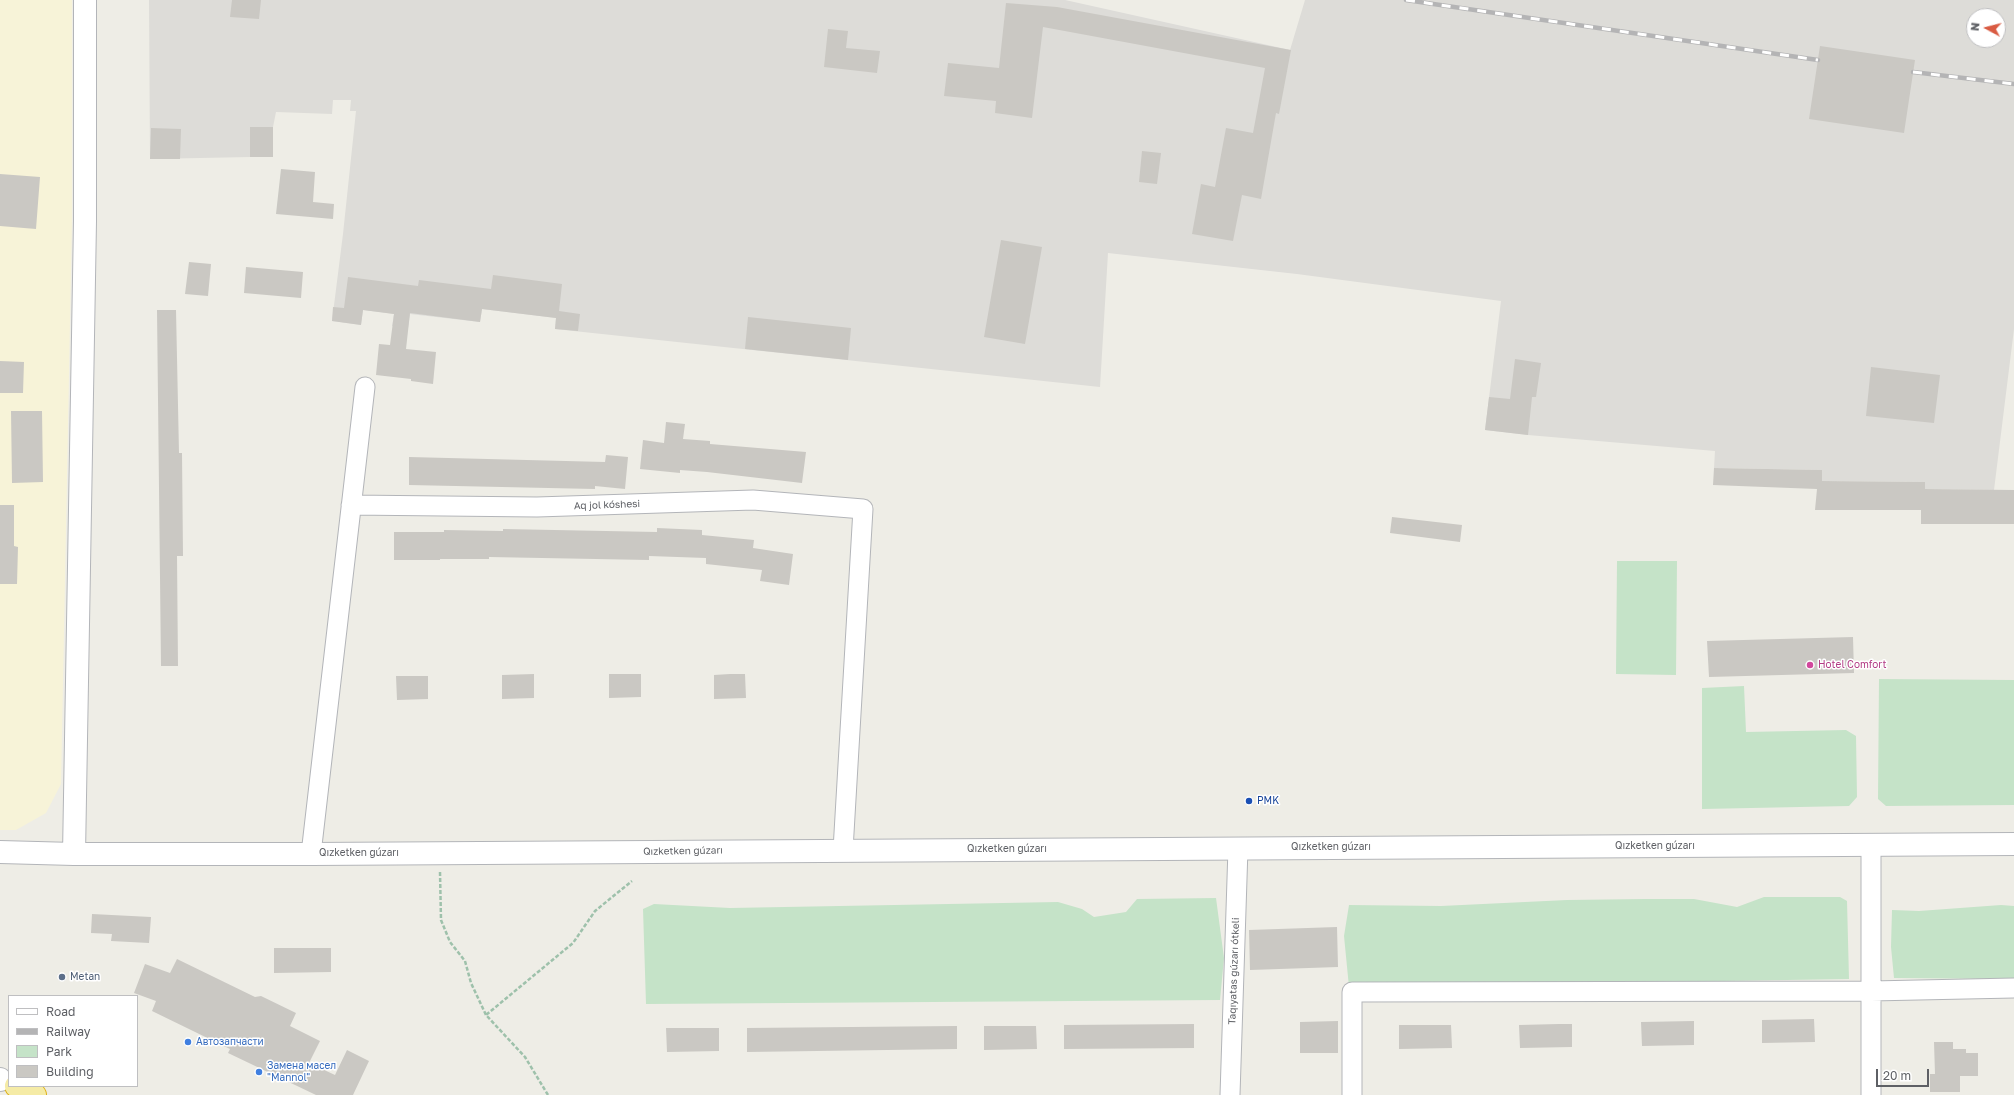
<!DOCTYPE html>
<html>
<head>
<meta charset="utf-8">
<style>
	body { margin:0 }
	#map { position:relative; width:2014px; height:1095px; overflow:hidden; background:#eeede6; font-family:"Golos Text",sans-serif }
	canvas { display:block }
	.legend { position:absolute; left:8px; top:995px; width:130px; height:92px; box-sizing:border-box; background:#fff; border:1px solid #bfbfc1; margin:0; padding:5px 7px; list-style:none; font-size:12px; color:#5e6065 }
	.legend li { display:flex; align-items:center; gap:8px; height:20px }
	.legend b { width:20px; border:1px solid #bfbfc1 }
	.north { position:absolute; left:1966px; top:8px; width:40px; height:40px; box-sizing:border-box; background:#fff; border:1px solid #bfbfc1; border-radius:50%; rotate:277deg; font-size:11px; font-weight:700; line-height:16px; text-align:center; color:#5e6065 }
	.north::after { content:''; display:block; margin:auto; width:14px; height:18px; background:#d95b42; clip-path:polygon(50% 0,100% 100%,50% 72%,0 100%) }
	.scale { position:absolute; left:1876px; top:1069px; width:53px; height:18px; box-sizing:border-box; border:2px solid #5e6065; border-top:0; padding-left:5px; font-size:12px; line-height:14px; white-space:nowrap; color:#5e6065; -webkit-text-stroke:3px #fff; paint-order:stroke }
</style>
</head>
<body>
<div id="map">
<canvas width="2014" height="1095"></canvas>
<ul class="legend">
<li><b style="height:5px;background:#fff"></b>Road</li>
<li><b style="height:5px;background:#b4b4b5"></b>Railway</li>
<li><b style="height:11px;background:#c5e3c8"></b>Park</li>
<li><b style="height:11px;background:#cac8c3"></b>Building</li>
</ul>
<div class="north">N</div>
<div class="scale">20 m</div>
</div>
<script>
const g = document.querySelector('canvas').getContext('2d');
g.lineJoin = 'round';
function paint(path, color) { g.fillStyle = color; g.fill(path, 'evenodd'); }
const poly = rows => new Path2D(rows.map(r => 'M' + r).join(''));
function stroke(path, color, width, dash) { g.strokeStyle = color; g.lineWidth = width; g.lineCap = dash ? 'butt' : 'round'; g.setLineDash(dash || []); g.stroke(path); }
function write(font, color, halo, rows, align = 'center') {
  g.font = font + ' "Golos Text",sans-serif'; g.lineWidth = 3; g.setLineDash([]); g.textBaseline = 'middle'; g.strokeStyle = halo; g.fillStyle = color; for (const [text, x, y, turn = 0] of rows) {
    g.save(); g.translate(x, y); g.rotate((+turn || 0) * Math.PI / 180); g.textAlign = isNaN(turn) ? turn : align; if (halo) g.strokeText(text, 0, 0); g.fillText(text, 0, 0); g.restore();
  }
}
const industrial = poly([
	[149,0,1065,0,1290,50,1305,0,2014,0,2014,329,1994,490,1925,489,1924,482,1822,481,1821,470,1714,468,1715,451,1528,435,1485,430,1501,301,1297,274,1108,253,1100,387,555,329,556,318,482,309,480,322,410,314,408,328,392,326,394,314,363,310,361,325,332,321,343,234,356,111,350,111,351,100,333,100,332,114,276,112,273,127,250,127,250,157,150,159],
	[1974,16,1998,16,1998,40,1974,40]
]);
const green = poly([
	[1617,561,1677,561,1676,675,1616,674],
	[1879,679,2014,680,2014,805,1886,806,1878,799],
	[1744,686,1746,732,1846,730,1856,736,1857,797,1849,806,1702,809,1702,688],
	[1764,897,1840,897,1847,901,1849,979,1349,987,1344,936,1349,905,1441,906,1567,900,1645,899,1694,899,1737,907],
	[1216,898,1224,958,1220,1000,646,1004,643,909,654,904,730,908,1058,902,1082,909,1094,917,1126,912,1137,899],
	[2001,905,2014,906,2014,979,1894,978,1891,947,1892,910,1919,911]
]);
const sand = poly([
	[0,0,72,0,72,220,61,784,46,813,16,830,0,830]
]);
const building = poly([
	[232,0,261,0,259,19,230,17],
	[1006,3,1057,7,1291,50,1279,114,1276,113,1261,199,1242,195,1233,241,1192,234,1201,184,1215,187,1226,128,1253,133,1265,68,1043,27,1032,118,995,113,996,101,944,96,948,63,999,68],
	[828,29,848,31,846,48,880,51,877,73,824,67],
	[1820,46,1915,60,1904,133,1809,119],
	[250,127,273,127,273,157,250,157],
	[151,128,181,129,180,159,150,159],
	[1142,151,1161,153,1157,184,1139,182],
	[281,169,315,172,313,202,334,204,333,219,276,214],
	[0,174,40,177,36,229,0,226],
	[1001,240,1042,247,1025,344,984,337],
	[189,262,211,264,208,296,185,294],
	[246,267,303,272,301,298,244,293],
	[493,275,562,284,559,311,580,314,578,331,555,329,556,318,482,309,480,322,410,313,406,349,436,352,433,384,411,381,411,379,376,375,379,344,390,345,394,314,363,310,361,325,332,321,333,307,344,308,348,277,418,286,419,280,491,289],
	[157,310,176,310,179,453,182,453,183,556,177,556,178,666,161,666],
	[748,317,851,328,848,360,745,349],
	[1515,359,1541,363,1536,397,1532,397,1528,435,1485,430,1489,397,1510,399],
	[0,361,24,362,23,393,0,393],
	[1871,367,1940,375,1934,423,1866,416],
	[11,411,42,411,43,482,12,483],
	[666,422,685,424,683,439,710,441,710,444,806,452,802,483,707,472,680,470,680,473,640,469,643,440,664,443],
	[606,455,628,457,625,489,595,486,595,489,409,485,409,457,605,462],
	[1714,468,1822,470,1822,481,1925,482,1925,489,2014,490,2014,524,1921,524,1921,510,1815,510,1817,489,1713,485],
	[0,505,14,505,14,546,18,547,17,584,0,584],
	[1392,517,1462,525,1460,542,1390,533],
	[657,528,702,530,702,535,754,540,753,548,793,554,789,585,760,581,762,570,706,564,706,558,649,556,649,560,489,557,489,559,440,559,440,560,394,560,394,532,444,532,444,530,503,531,503,529,657,532],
	[1853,637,1854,673,1709,677,1707,641],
	[534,674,534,698,502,699,502,675],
	[609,674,641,674,641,697,609,698],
	[730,674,745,674,746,698,714,699,714,675],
	[396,676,428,676,428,699,397,700],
	[92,914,151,917,149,943,111,941,112,934,91,933],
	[1337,927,1338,967,1250,970,1249,930],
	[274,948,331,948,331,972,274,973],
	[177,959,255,997,261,996,296,1013,290,1026,320,1041,309,1063,335,1075,347,1050,369,1061,353,1095,316,1095,228,1053,230,1049,152,1011,156,1001,134,993,145,964,170,973],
	[1814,1019,1815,1042,1762,1043,1762,1020],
	[1338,1021,1338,1053,1300,1053,1300,1022],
	[1694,1021,1694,1045,1642,1046,1641,1022],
	[1194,1024,1194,1048,1064,1049,1064,1025],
	[1559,1024,1572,1024,1572,1047,1520,1048,1519,1025],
	[1399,1025,1451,1025,1452,1048,1399,1049],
	[957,1026,957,1049,747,1052,747,1028],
	[984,1026,1036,1026,1037,1049,984,1050],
	[666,1028,719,1028,719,1051,667,1052],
	[1934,1042,1953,1042,1953,1049,1966,1049,1966,1053,1978,1053,1978,1076,1960,1076,1960,1092,1930,1092,1930,1074,1935,1074]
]);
const path = poly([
	[440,872,441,920,450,942,465,961,471,983,486,1015],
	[548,1095,525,1057,486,1015,573,943,595,911,632,881]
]);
const minor = poly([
	[351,505,537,507,753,500,863,509,843,850],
	[311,854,365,387],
	[1230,1095,1238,848],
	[1352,1095,1352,992,1871,991,2014,988],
	[1871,1095,1871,845]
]);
const tertiary = poly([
	[0,852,74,854,311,854,2014,844],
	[74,854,85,221,85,0],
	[0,1080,0,1079]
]);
const trunk = poly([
	[16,1086,35,1095]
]);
const rail = poly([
	[1406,0,1818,60],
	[1913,72,2014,84]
]);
const markers = [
	[1810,665,4,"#d1479c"],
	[1249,801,4,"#1a4fb4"],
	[62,977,4,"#5c6f8a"],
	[188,1042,4,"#3f7fe0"],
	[259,1072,4,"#3f7fe0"]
];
const streetNames = [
	["Aq jol kóshesi",607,505,-2],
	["Qızketken gúzarı",1655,846],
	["Qızketken gúzarı",1331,847],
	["Qızketken gúzarı",1007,849],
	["Qızketken gúzarı",683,851,-1],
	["Qızketken gúzarı",359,853],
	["Taqıyatas gúzarı ótkeli",1234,971,-88]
];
const hotelNames = [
	["Hotel Comfort",1818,665]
];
const transitNames = [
	["PMK",1257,801]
];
const serviceNames = [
	["Metan",70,977]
];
const shopNames = [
	["Автозапчасти",196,1042],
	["Замена масел",267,1066],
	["\"Mannol\"",267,1078]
];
paint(industrial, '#dddcd8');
paint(green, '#c5e3c8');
paint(sand, '#f7f3d8');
paint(building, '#cac8c3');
stroke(minor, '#b3b5b9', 21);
stroke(tertiary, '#b3b5b9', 24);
stroke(trunk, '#deb116', 24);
stroke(path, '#9ec1ab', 2.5, [4, 2]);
stroke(minor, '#fff', 19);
stroke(tertiary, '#fff', 22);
stroke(trunk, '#f5eba6', 22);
stroke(rail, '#b4b4b5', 4.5);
stroke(rail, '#fff', 3, [9]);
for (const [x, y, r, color] of markers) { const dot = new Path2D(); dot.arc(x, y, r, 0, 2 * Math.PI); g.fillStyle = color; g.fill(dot); stroke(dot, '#fff', 1.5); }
write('10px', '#5e6065', '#fff', streetNames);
write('10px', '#b23c85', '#fff', hotelNames, 'left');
write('10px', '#164399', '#fff', transitNames, 'left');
write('10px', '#4e5e75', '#fff', serviceNames, 'left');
write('10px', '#366cbe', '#fff', shopNames, 'left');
</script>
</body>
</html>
